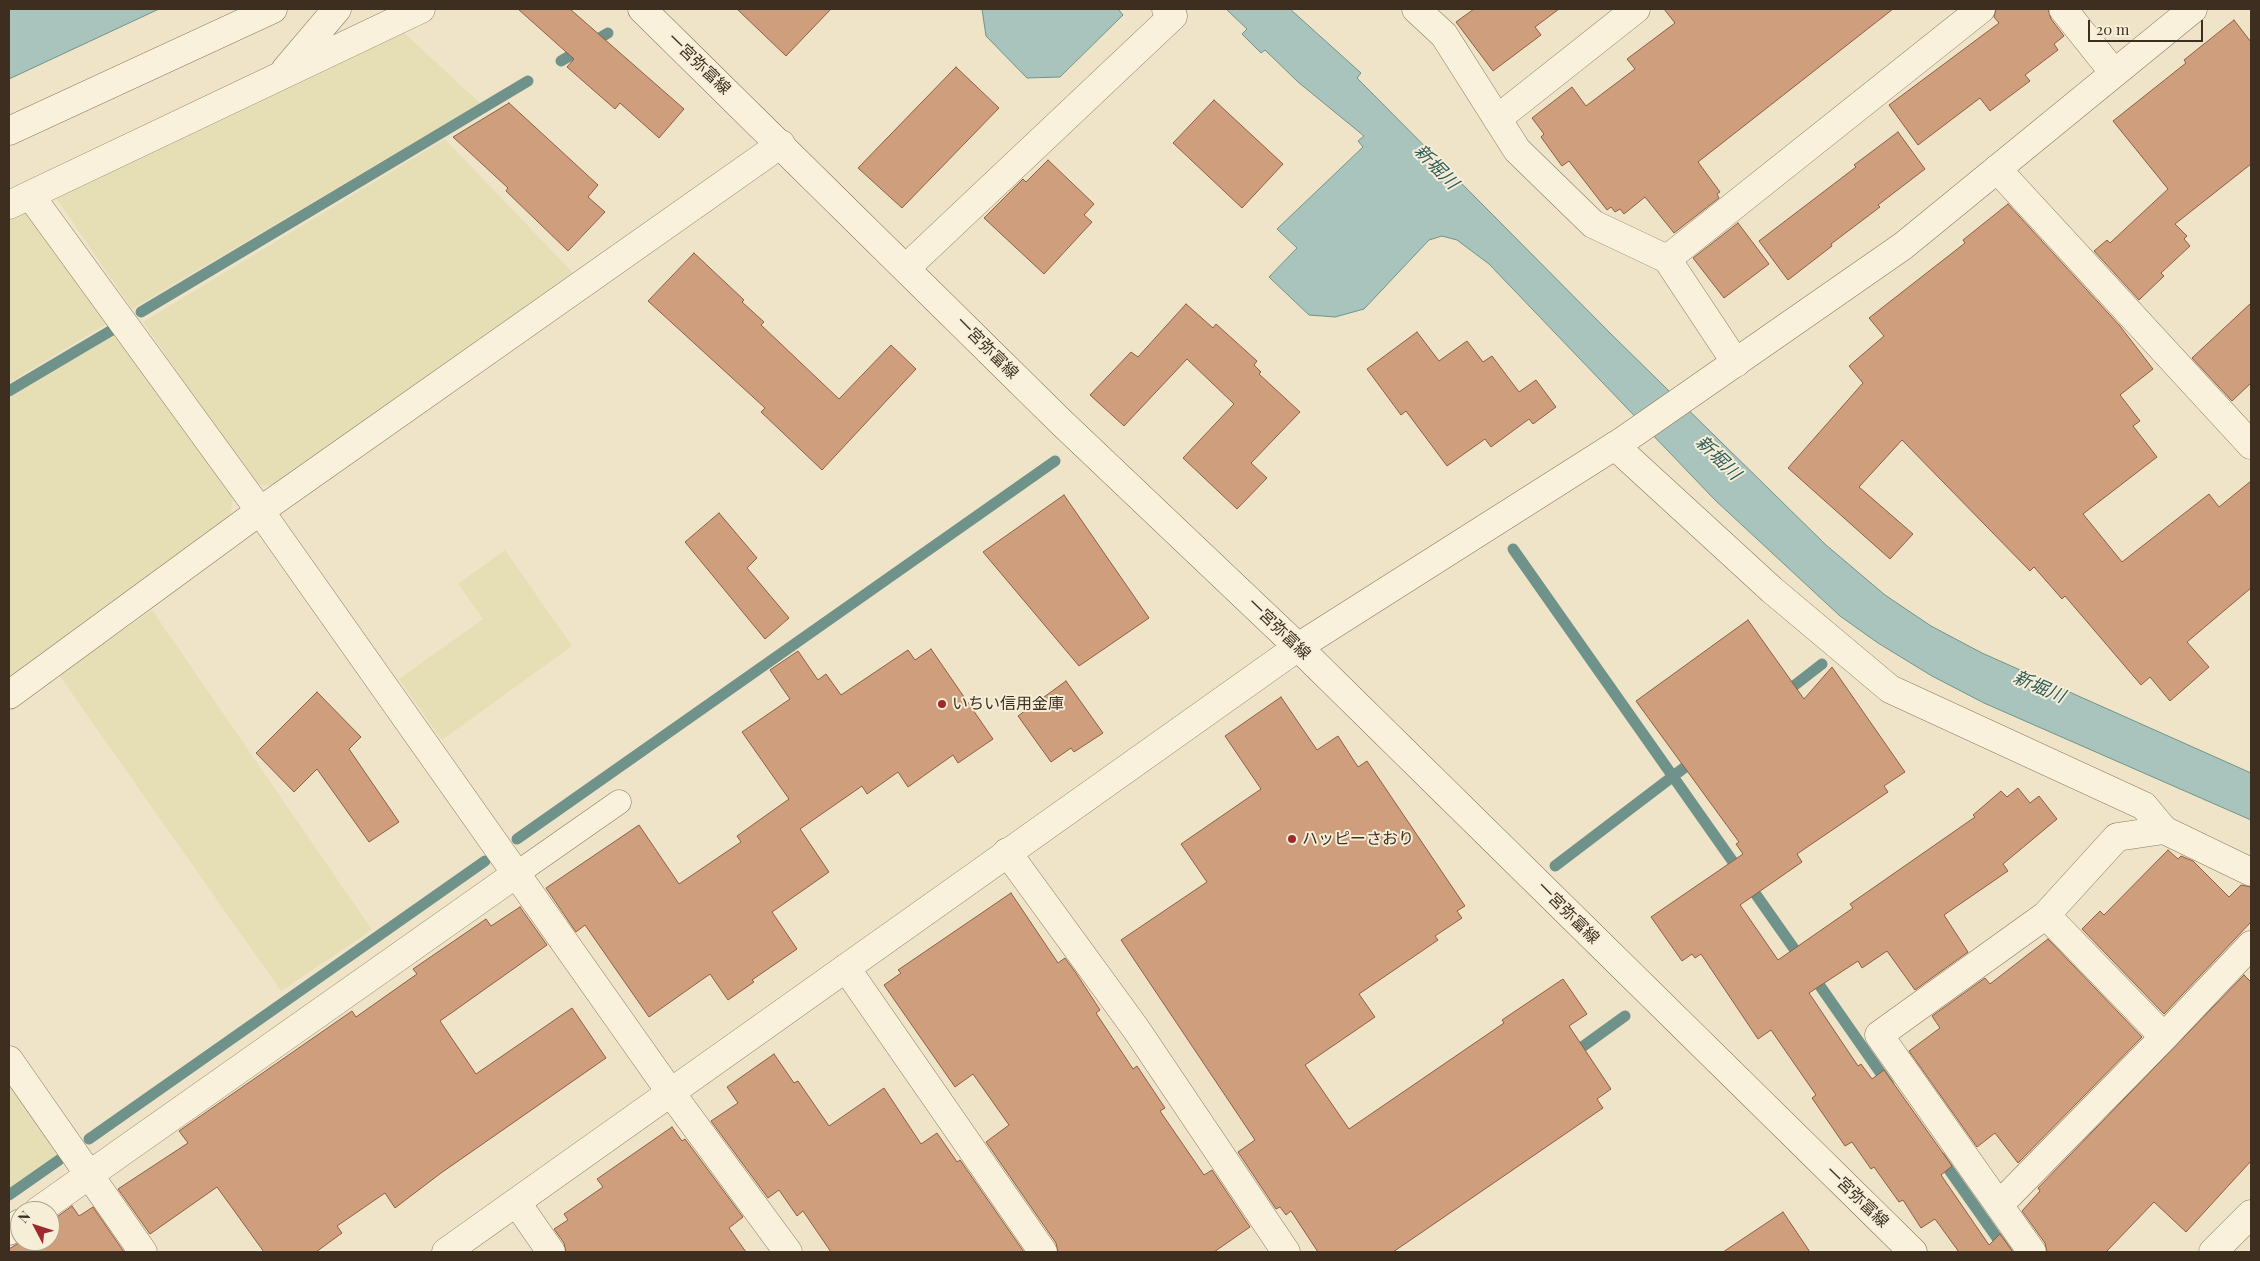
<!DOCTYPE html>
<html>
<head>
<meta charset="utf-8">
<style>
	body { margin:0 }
	#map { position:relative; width:2260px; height:1261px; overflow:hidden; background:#f0e4c8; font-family:"Playfair Display",serif }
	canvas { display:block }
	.frame { position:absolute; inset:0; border:10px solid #3d2e20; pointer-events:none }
	.north { position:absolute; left:10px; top:1201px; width:50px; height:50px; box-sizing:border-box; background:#f7eed8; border:1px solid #ada18e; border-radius:50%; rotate:310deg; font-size:14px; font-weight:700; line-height:20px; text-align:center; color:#3d2e20 }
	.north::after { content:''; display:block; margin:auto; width:18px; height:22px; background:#9e2a2b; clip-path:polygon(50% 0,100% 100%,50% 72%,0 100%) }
	.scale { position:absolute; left:2088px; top:20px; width:115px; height:22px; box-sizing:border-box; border:2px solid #3d2e20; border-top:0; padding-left:6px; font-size:15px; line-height:18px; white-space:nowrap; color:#3d2e20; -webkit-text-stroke:4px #f7eed8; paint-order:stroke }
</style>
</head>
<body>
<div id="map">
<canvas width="2260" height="1261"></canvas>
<div class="frame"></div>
<div class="north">N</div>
<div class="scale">20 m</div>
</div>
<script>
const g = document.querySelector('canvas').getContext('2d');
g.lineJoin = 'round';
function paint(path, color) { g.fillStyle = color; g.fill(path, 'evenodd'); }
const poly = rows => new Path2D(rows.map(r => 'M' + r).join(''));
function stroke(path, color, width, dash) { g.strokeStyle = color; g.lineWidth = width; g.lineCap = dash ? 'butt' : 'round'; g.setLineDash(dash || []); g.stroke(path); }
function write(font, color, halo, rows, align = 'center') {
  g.font = font + ' "Playfair Display","Noto Sans JP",serif'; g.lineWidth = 4; g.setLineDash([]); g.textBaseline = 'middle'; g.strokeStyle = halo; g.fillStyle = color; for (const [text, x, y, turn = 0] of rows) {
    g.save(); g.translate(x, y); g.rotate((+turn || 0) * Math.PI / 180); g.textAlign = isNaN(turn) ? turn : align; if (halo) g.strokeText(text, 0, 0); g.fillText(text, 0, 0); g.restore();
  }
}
const farmland = poly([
	[401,30,480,103,132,309,54,195],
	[445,139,575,275,281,487,254,484,143,322],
	[27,209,108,323,9,383,9,217],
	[116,334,233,496,230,520,9,683,9,398],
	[505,550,572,646,442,740,399,679,483,619,458,584],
	[152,610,372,930,281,991,59,675],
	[12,1087,59,1153,9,1189,9,1089]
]);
const water = poly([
	[9,9,159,9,9,79,9,9],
	[982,9,1118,9,1123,15,1060,77,1027,78,986,36,982,9],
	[1226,9,1290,9,1361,73,1357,78,1611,334,1826,545,1885,595,1931,626,1982,653,2251,773,2251,820,1984,703,1932,676,1878,643,1840,616,1715,500,1489,264,1457,240,1442,236,1429,240,1364,309,1335,317,1309,315,1269,277,1297,248,1277,229,1363,147,1358,141,1364,136,1298,82,1265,50,1261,53,1242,34,1247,29,1226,9]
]);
const stream = poly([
	[561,61,608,33],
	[141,312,528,81],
	[9,391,112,330],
	[1513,549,1802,960],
	[1782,695,1822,664],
	[517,839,1055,461],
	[1555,866,1697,758],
	[1811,973,1889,1085],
	[1571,1055,1625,1016],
	[89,1139,485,861],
	[1940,1157,2007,1252],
	[9,1195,59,1160]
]);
const building = poly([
	[518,9,570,9,684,109,659,138,620,103,615,109,567,67,574,59,518,9],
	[737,9,831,9,786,56,737,9],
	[1474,9,1559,9,1535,27,1541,35,1493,71,1456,22,1474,9],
	[1664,9,1893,9,1698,162,1720,192,1717,194,1719,198,1674,233,1645,197,1624,214,1620,209,1615,212,1611,207,1607,210,1569,161,1562,166,1541,137,1544,134,1532,118,1572,87,1586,106,1635,69,1627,59,1675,23,1664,9],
	[1996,9,2048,9,2051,19,2064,36,2054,44,2058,50,2025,75,2030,81,1990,111,1980,98,1918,145,1889,105,1999,23,1994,17,1996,9],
	[2234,20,2251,42,2251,164,2175,224,2187,236,2184,239,2190,246,2161,273,2164,276,2139,300,2094,251,2107,240,2110,243,2168,189,2113,121,2186,63,2184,60,2234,20],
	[956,67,999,108,902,208,858,168,956,67],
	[1214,100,1283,164,1242,208,1173,143,1214,100],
	[509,103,598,185,588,197,605,212,568,251,506,191,508,188,453,137,509,103],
	[1898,132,1925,169,1878,205,1880,207,1831,244,1832,246,1788,280,1759,241,1856,167,1854,165,1898,132],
	[1048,160,1094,204,1084,215,1092,222,1044,274,984,218,1023,179,1026,182,1048,160],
	[2008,204,2120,326,2153,369,2120,395,2140,421,2133,426,2157,457,2083,514,2122,562,2209,494,2219,507,2251,481,2251,588,2187,642,2209,667,2170,701,2150,677,2141,685,2065,596,2062,599,2034,567,2030,571,1902,440,1859,487,1913,534,1890,559,1788,468,1863,383,1849,366,1884,336,1869,318,1965,243,1963,240,2008,204],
	[1738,223,1769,264,1724,298,1693,258,1738,223],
	[694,253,744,300,742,302,764,322,761,325,839,399,891,345,916,369,822,470,761,412,765,408,648,301,694,253],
	[2251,303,2251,383,2232,401,2192,358,2251,303],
	[1186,304,1213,328,1216,324,1257,361,1254,365,1261,372,1259,374,1300,412,1251,463,1267,478,1237,509,1183,458,1234,404,1187,359,1124,426,1090,395,1131,352,1138,357,1186,304],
	[1417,332,1439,361,1467,341,1483,362,1492,356,1519,392,1536,380,1556,407,1533,424,1529,419,1491,447,1485,439,1447,466,1406,411,1401,415,1367,369,1417,332],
	[1064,495,1149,618,1079,666,983,552,1064,495],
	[719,513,757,558,747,568,789,618,765,639,685,542,719,513],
	[1748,620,1804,699,1832,667,1905,772,1884,786,1888,792,1797,854,1802,862,1740,905,1778,960,1853,908,1850,904,1975,817,1973,815,2001,791,2007,797,2018,788,2030,803,2039,796,2057,819,2003,864,2008,871,1944,915,1968,952,1915,990,1887,951,1862,968,1858,961,1809,993,1858,1066,1861,1064,1872,1079,1884,1070,1952,1166,1941,1175,1989,1245,2000,1234,2013,1252,1959,1252,1935,1219,1921,1228,1903,1200,1899,1202,1874,1167,1871,1169,1852,1142,1845,1146,1812,1098,1816,1095,1771,1030,1758,1039,1701,954,1695,958,1692,954,1682,961,1651,917,1743,854,1736,844,1739,842,1636,701,1748,620],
	[931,649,993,739,958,763,953,755,908,787,898,772,867,794,862,786,800,829,829,872,772,912,797,949,752,980,754,982,728,1000,710,974,649,1017,585,925,576,932,546,888,639,825,679,884,741,842,737,836,789,799,742,732,790,699,770,670,798,651,818,680,826,674,841,695,908,650,915,660,931,649],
	[1066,681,1103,733,1074,752,1071,748,1051,762,1018,716,1066,681],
	[317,692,361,737,349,749,399,822,369,842,317,769,294,792,256,753,317,692],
	[1281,697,1317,750,1338,736,1358,767,1367,761,1465,906,1457,911,1462,918,1435,936,1438,940,1359,994,1375,1017,1305,1065,1349,1129,1504,1023,1502,1020,1563,979,1587,1014,1569,1026,1611,1089,1597,1099,1603,1108,1393,1252,1318,1252,1291,1211,1286,1215,1280,1207,1276,1209,1238,1152,1255,1140,1121,940,1207,882,1181,844,1261,789,1225,736,1281,697],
	[2168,850,2178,859,2181,856,2193,861,2229,897,2241,885,2251,887,2251,922,2164,1014,2082,929,2100,911,2104,915,2168,850],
	[1011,893,1058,963,1065,958,1076,973,1100,1010,1096,1013,1133,1069,1137,1066,1165,1108,1160,1111,1204,1175,1212,1170,1250,1227,1214,1252,1058,1252,1056,1243,986,1142,1009,1125,973,1074,955,1087,884,985,901,973,898,970,1011,893],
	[520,907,547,945,440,1021,476,1074,572,1008,606,1058,441,1173,395,1208,385,1193,337,1226,342,1233,316,1252,264,1252,217,1187,150,1234,118,1189,188,1143,179,1131,352,1011,356,1017,417,974,413,969,486,919,491,926,520,907],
	[2048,939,2142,1037,2018,1163,1995,1133,1977,1147,1909,1051,1940,1028,1932,1016,1985,978,1990,984,2048,939],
	[2244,975,2251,982,2251,1161,2186,1232,2154,1202,2106,1252,2047,1252,2045,1243,2022,1211,2040,1191,2038,1188,2244,975],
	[774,1054,794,1083,798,1081,829,1126,884,1088,921,1144,937,1133,957,1162,960,1160,1024,1252,831,1252,803,1211,797,1216,779,1190,768,1198,711,1121,738,1103,727,1087,774,1054],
	[672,1127,682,1141,685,1139,743,1217,729,1228,746,1252,566,1252,564,1243,554,1229,568,1220,564,1214,603,1187,597,1179,672,1127],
	[72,1206,79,1216,93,1207,124,1252,9,1252,9,1249,22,1241,50,1241,50,1222,72,1206],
	[1783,1212,1810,1252,1723,1252,1783,1212]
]);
const service = poly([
	[516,874,619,802]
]);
const minor = poly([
	[1416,9,1444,35,1517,150,1593,224,1667,259,1736,363],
	[2063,9,2114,73],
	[286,69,337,9],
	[1497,119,1636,9],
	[9,131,273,9],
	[1997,169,2251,445],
	[30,195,260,511,671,1093,788,1252],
	[9,205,421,9],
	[1667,259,1981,9],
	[906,268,1173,16,1166,9],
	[1615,446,1772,590,1890,689,2144,806,2164,830],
	[9,695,260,511,781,144],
	[1007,852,1136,1029,1286,1252],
	[2046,915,2164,1037],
	[846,968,1043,1252],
	[9,1060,143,1252],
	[517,1203,551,1252],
	[1999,1205,2164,1037,2251,945],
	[38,1211,516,874],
	[9,1231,20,1223],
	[2032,1252,1879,1035,2046,915,2117,837,2164,830,2251,872],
	[2213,1252,2251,1214]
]);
const tertiary = poly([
	[446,1252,1298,647,1624,440,1903,246,2193,9]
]);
const secondary = poly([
	[642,9,1060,421,1298,647,1913,1252]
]);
const markers = [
	[942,704,5,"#9e2a2b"],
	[1292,839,5,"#9e2a2b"]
];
const streetNames = [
	["一宮弥富線",699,64,44],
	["一宮弥富線",987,348,45],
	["一宮弥富線",1279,629,44],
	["一宮弥富線",1568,913,45],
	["一宮弥富線",1857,1197,44]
];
const poiNames = [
	["いちい信用金庫",952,704],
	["ハッピーさおり",1302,839]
];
const waterNames = [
	["新堀川",1436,167,46],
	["新堀川",1718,458,44],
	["新堀川",2039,687,23]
];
paint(farmland, '#e6deb5');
paint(water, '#a9c4bc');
stroke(water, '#6f938a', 1);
stroke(stream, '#6f938a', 11);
paint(building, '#cf9f7d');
stroke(building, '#8d5f41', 1);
stroke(service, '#8d765c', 25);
stroke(minor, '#8d765c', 29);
stroke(tertiary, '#8d765c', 29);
stroke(secondary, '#6f573f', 29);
stroke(service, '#faf1dc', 24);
stroke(minor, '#faf1dc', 28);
stroke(tertiary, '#faf1dc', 28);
stroke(secondary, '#faf1dc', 28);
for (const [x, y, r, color] of markers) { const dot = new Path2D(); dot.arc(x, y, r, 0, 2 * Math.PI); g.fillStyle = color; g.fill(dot); stroke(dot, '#f7eed8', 2); }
write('16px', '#3d2e20', '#f7eed8', streetNames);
write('16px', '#3d2e20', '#f7eed8', poiNames, 'left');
write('italic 18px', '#2f5d5a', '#f7eed8', waterNames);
</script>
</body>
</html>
